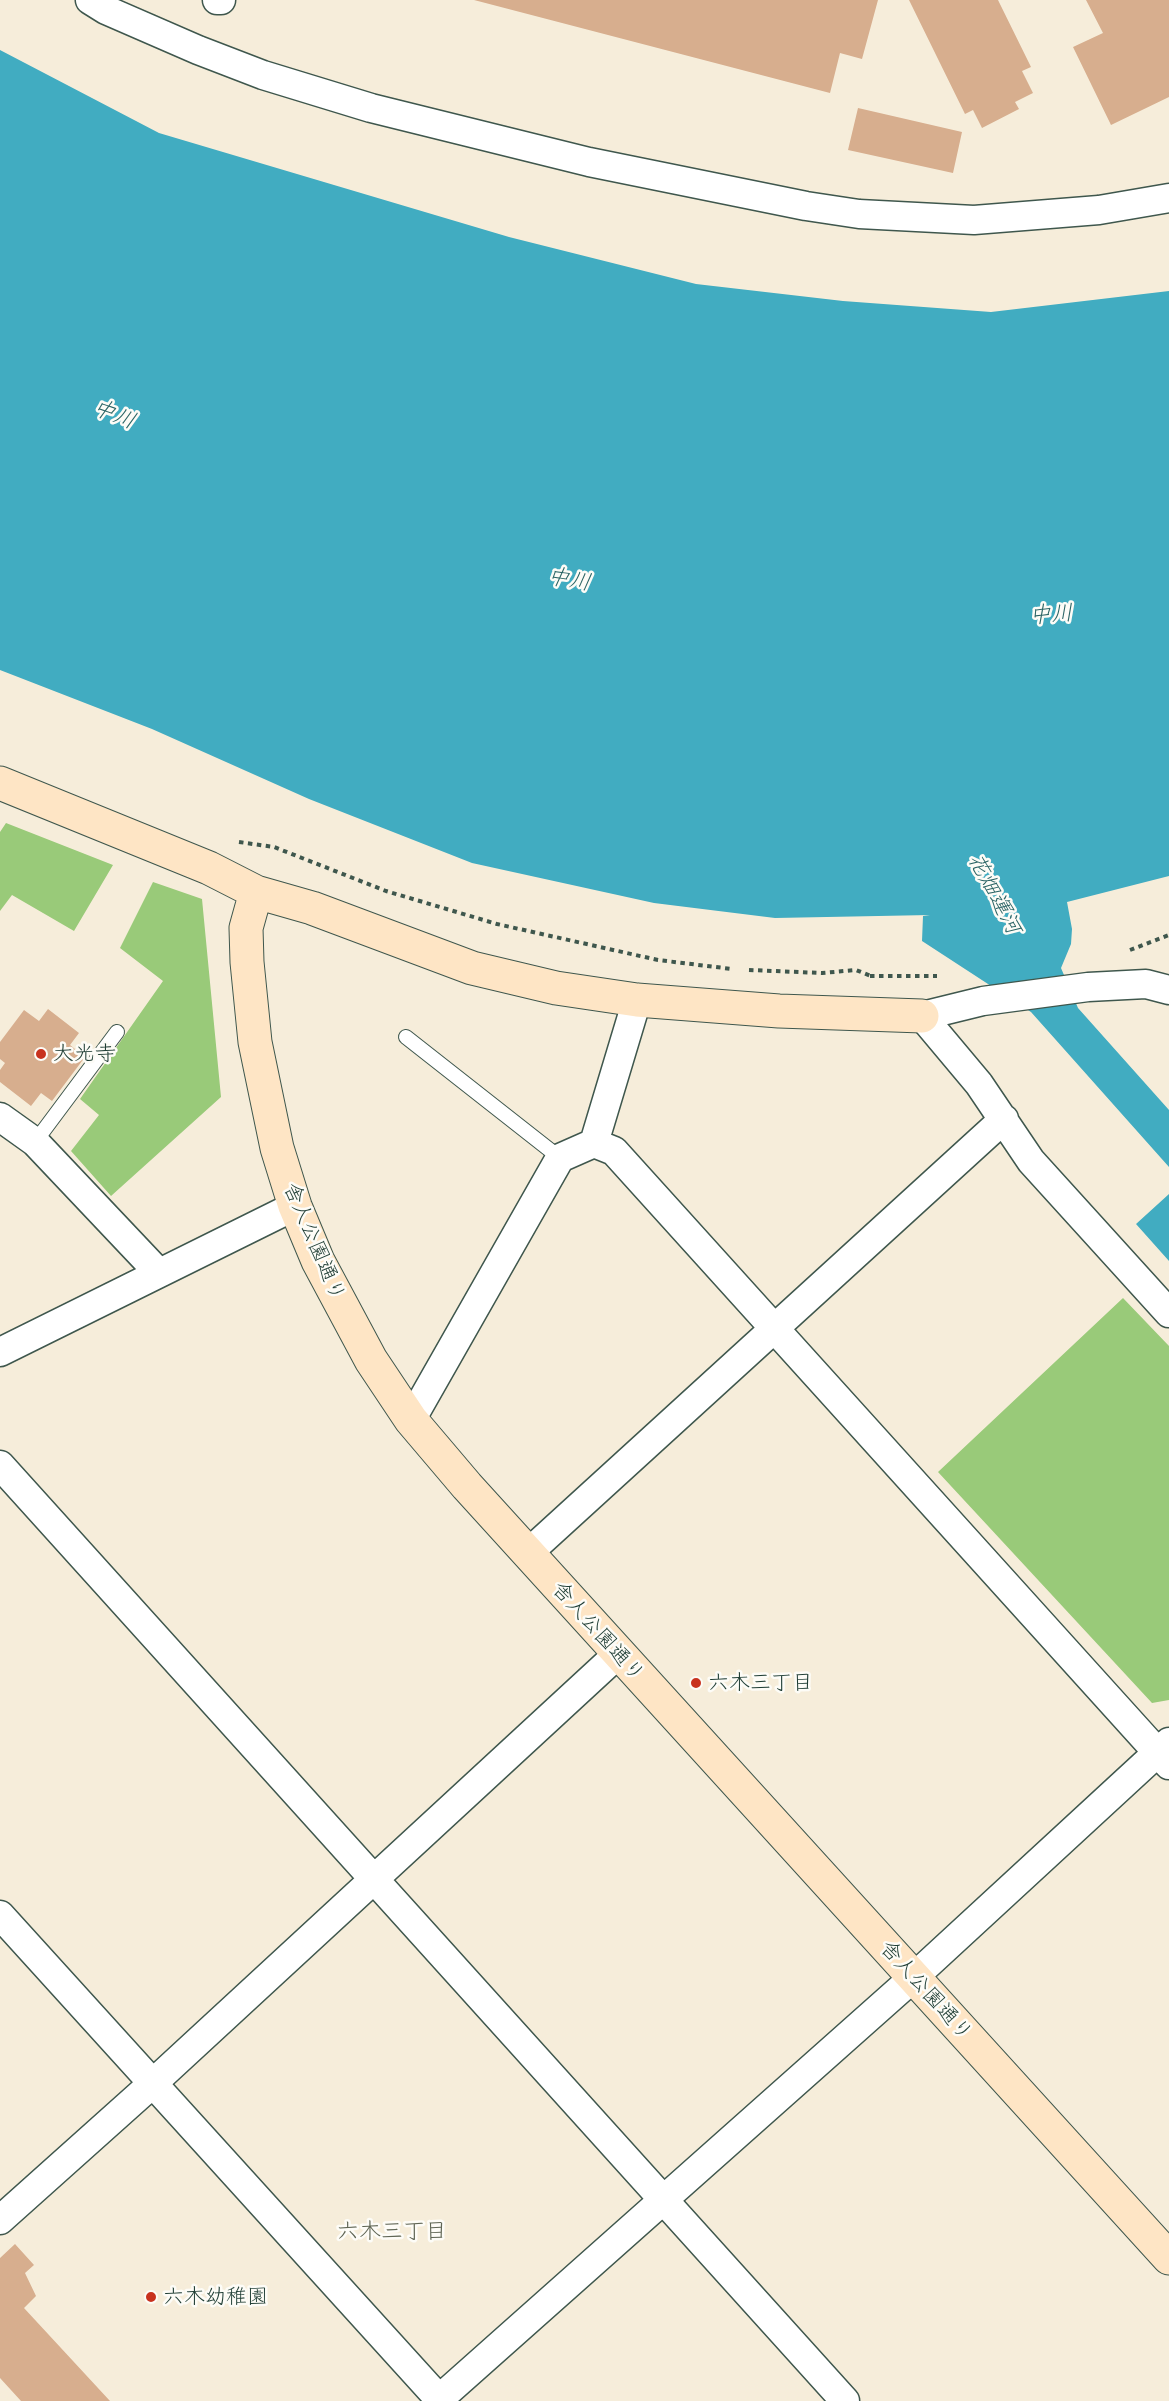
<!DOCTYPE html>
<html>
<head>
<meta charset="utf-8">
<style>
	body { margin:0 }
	canvas { display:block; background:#f6edda }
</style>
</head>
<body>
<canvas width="1169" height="2401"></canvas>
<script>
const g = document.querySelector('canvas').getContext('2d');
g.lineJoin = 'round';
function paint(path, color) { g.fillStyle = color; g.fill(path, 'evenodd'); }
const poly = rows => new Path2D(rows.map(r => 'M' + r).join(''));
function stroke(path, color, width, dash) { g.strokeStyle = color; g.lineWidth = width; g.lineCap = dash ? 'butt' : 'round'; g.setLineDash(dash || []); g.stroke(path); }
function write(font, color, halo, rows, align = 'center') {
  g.font = font + ' "Playpen Sans","Klee One",sans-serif'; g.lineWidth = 5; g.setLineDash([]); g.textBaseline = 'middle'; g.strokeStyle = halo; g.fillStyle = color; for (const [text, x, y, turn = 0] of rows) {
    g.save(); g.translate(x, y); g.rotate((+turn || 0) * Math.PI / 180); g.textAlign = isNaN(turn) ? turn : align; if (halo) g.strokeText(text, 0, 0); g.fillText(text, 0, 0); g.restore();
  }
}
const green = poly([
	[6,823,113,865,74,931,12,895,0,911,0,832],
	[153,882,202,899,221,1097,111,1196,71,1151,99,1115,80,1099,163,981,120,948],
	[1123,1298,1169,1346,1169,1700,1152,1703,938,1472]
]);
const water = poly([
	[0,50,159,133,509,237,696,284,843,301,991,312,1169,291,1169,876,1067,902,1072,929,1071,944,1061,968,1078,1008,1169,1110,1169,1167,1031,1012,922,941,923,916,930,915,775,918,654,903,472,863,309,799,152,729,0,670],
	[1169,1194,1169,1261,1136,1224]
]);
const building = poly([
	[474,0,878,0,862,59,840,53,830,93],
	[909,0,998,0,1031,67,1022,71,1033,93,1015,102,1019,109,982,128,973,110,965,114],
	[1086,0,1169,0,1169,97,1111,125,1073,47,1103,33],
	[858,108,962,132,953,173,848,150],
	[48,1009,79,1033,70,1045,85,1057,52,1101,41,1093,31,1106,0,1082,0,1070,5,1063,0,1059,0,1042,24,1010,39,1021],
	[15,2244,34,2265,25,2273,36,2296,24,2308,110,2401,21,2401,0,2378,0,2258]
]);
const path = poly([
	[239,842,274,847,386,891,497,924,658,960,732,969],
	[1130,950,1169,935],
	[749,970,822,973,856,970,871,976],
	[870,976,937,976]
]);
const lane = poly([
	[406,1037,560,1158],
	[35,1142,117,1032]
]);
const street = poly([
	[90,0,106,10,198,50,263,75,371,108,589,162,806,206,859,214,974,220,1099,210,1169,198],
	[217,0,221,0],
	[1169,990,1146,984,1088,987,983,1001,922,1016,979,1084,1031,1161,1169,1313],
	[0,1117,35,1142,158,1272],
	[594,1143,637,1000],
	[0,1352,295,1206],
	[411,1420,560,1158,594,1143,614,1151,1169,1765],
	[0,1465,845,2401],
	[527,1554,1004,1119],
	[0,1915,441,2401],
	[0,2220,152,2084,618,1654],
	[437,2401,914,1977,1169,1742]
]);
const secondary = poly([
	[0,783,209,868,256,892,312,908,472,968,556,988,637,1000,779,1011,922,1016],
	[256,892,246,928,247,962,255,1042,277,1148,295,1206,318,1261,371,1360,411,1420,467,1486,1169,2258]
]);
const markers = [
	[41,1054,6,"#c8321e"],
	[696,1683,6,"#c8321e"],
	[151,2297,6,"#c8321e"]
];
const poiNames = [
	["大光寺",53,1054],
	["六木三丁目",708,1683],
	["六木幼稚園",163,2297]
];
const streetNames = [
	["舎人公園通り",314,1242,67],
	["舎人公園通り",598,1632,48],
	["舎人公園通り",926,1991,48]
];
const waterNames = [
	["中川",114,415,22],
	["中川",569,580,10],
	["中川",1051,615,-4],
	["花畑運河",994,894,62]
];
const neighbourhoodNames = [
	["六木三丁目",392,2232]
];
paint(green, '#99ca79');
paint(water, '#41acc1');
paint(building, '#d7ae8e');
stroke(lane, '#3f574d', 16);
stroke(street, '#3f574d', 31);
stroke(secondary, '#3f574d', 35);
stroke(path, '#3f574d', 4, [4.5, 4.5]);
stroke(lane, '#fff', 14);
stroke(street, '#fff', 28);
stroke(secondary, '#fee5c5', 33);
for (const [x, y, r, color] of markers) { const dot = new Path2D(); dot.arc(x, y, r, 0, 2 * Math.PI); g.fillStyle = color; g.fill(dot); stroke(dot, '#fdfcf7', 2); }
write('21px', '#1f3d34', '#fdfcf7', poiNames, 'left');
write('21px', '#1f3d34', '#fdfcf7', streetNames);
write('italic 22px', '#2b6465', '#fdfcf7', waterNames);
write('22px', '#5f6554', '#fdfcf7', neighbourhoodNames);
</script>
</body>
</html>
